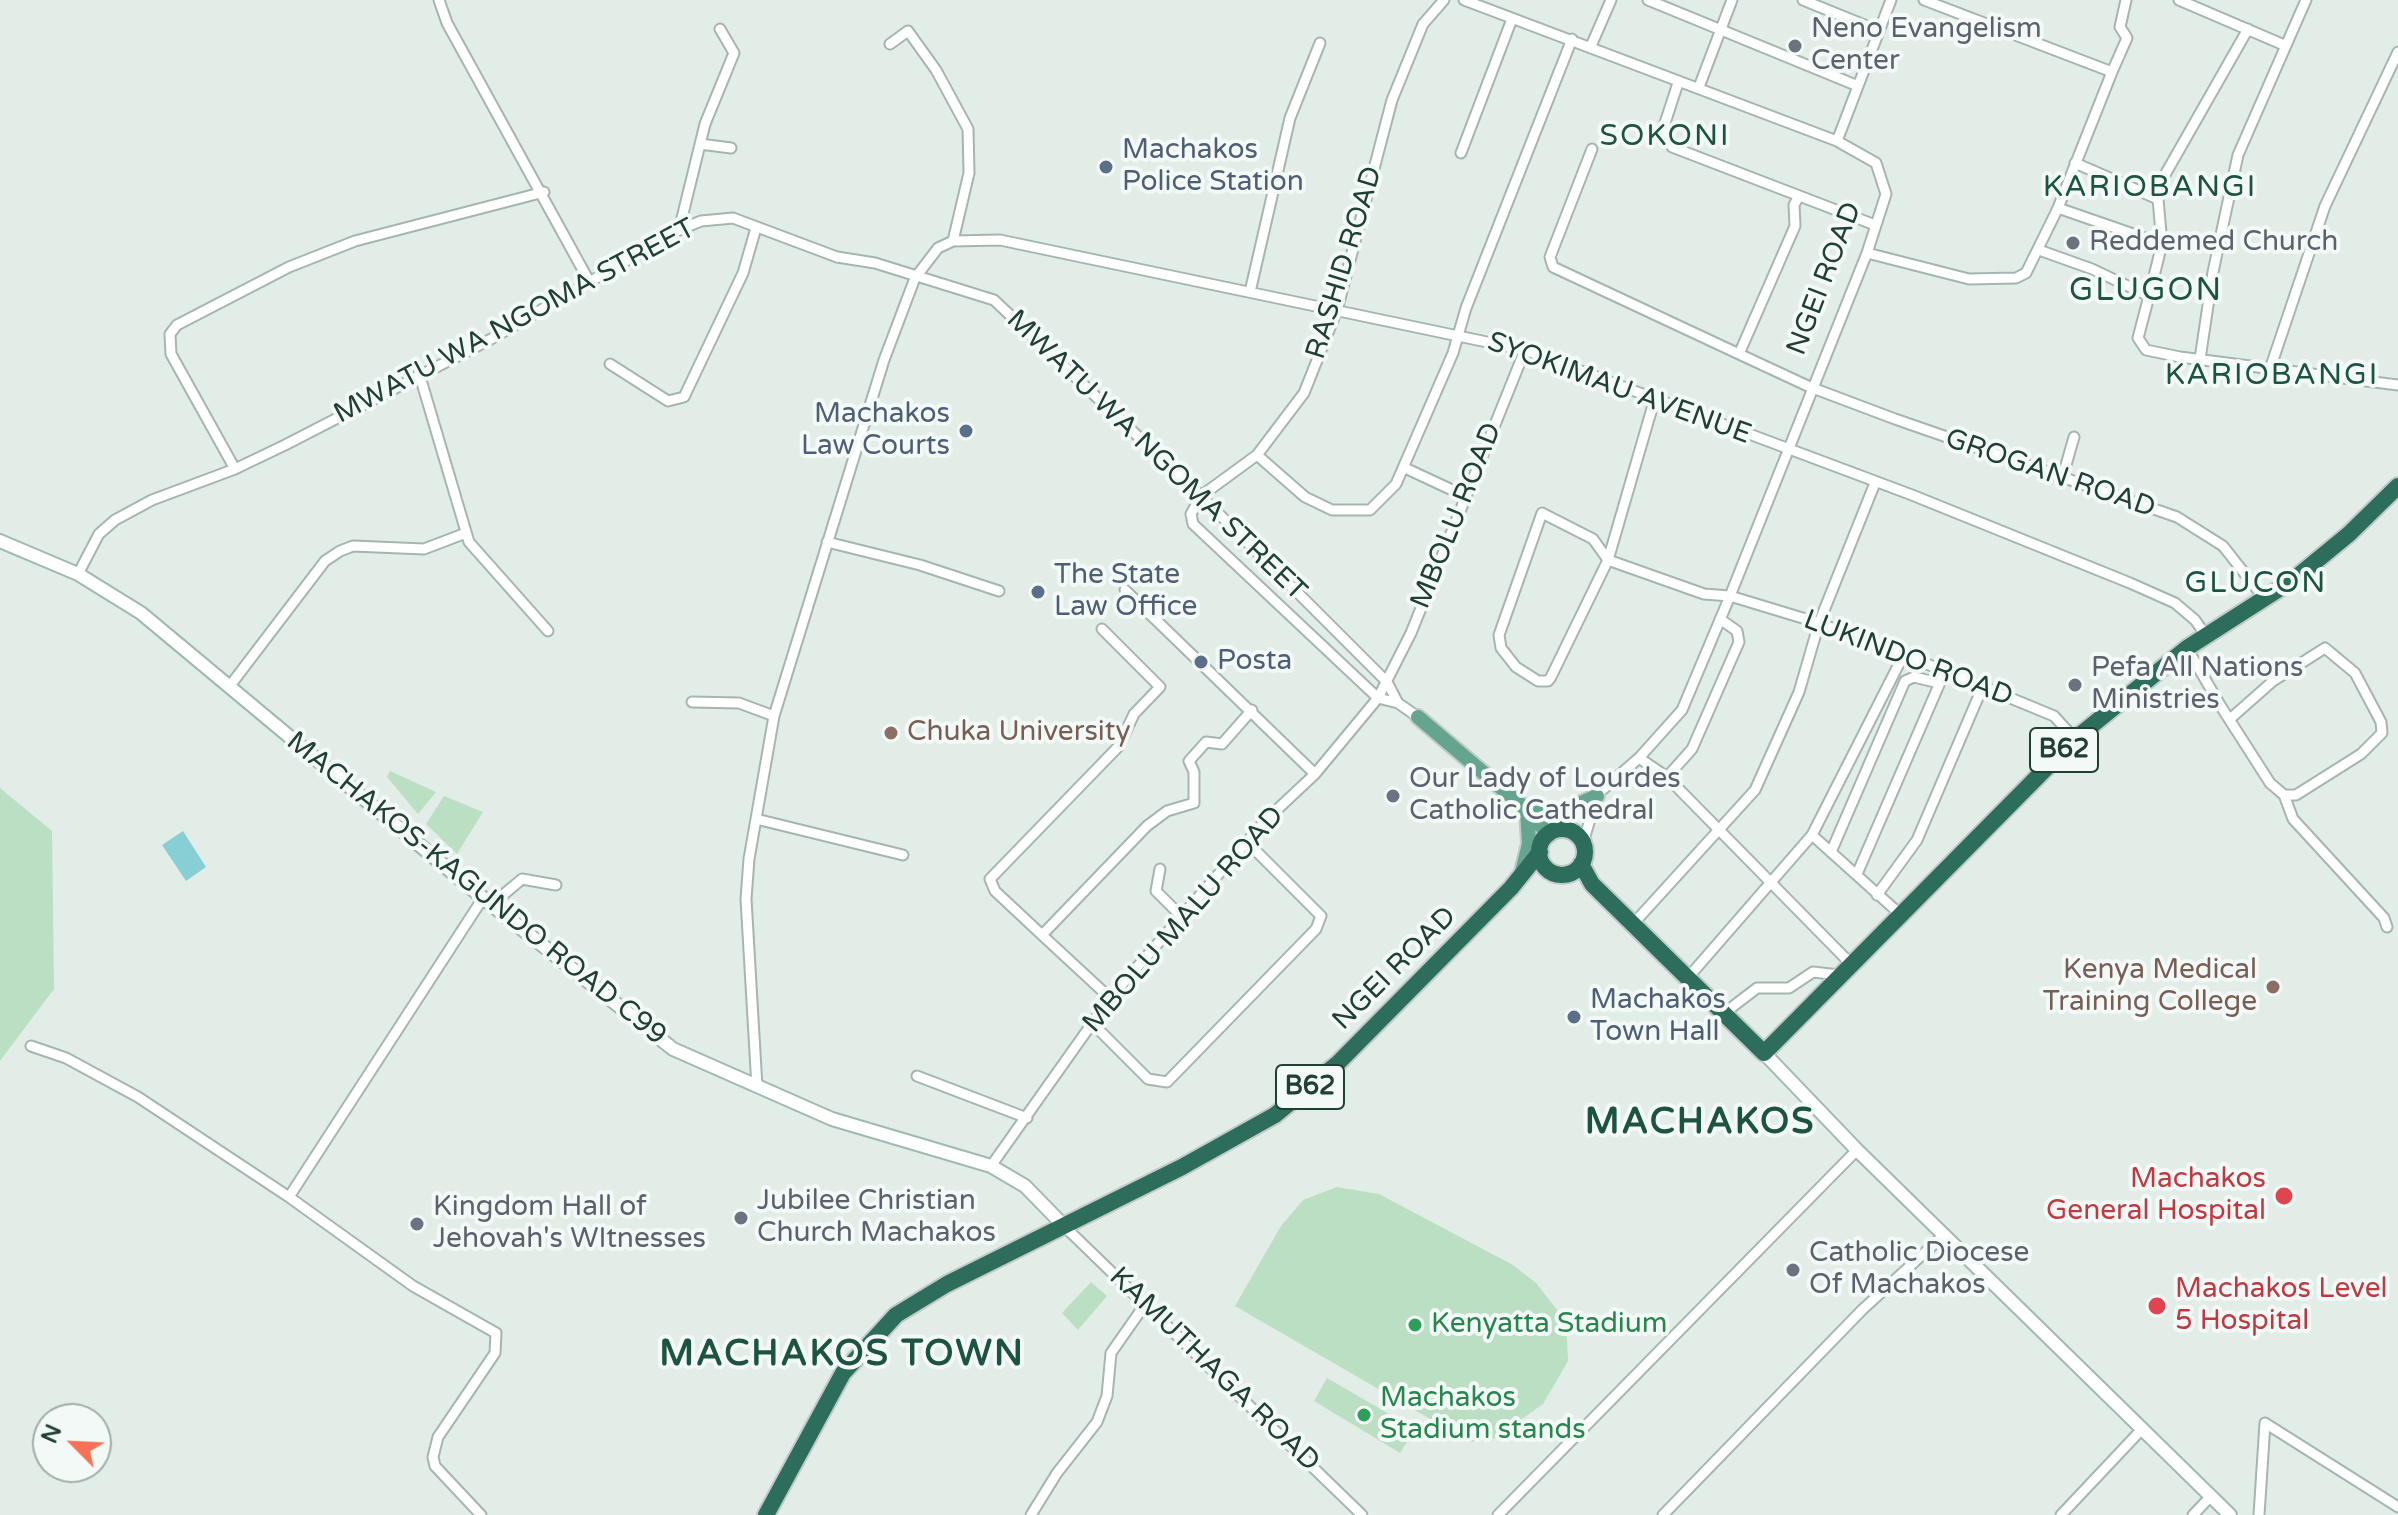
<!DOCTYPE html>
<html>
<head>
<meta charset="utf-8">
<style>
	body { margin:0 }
	#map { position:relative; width:2398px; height:1515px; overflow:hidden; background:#e3ede8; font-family:"Varela Round",sans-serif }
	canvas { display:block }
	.north { position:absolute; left:32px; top:1403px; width:80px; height:80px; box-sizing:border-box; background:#f3f9f6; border:2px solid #9fafa9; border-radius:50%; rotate:294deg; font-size:22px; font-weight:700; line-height:32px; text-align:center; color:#214035 }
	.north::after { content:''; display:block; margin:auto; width:28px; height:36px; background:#f87156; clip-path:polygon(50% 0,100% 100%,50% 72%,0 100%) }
</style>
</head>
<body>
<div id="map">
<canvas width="2398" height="1515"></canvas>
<div class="north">N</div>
</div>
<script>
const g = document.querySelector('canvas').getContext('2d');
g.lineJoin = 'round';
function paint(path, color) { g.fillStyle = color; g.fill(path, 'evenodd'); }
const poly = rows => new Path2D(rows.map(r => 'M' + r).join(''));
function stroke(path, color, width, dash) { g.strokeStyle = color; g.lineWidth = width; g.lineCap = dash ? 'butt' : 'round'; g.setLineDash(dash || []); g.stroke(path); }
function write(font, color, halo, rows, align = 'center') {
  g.font = font + ' "Varela Round",sans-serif'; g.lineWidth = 8; g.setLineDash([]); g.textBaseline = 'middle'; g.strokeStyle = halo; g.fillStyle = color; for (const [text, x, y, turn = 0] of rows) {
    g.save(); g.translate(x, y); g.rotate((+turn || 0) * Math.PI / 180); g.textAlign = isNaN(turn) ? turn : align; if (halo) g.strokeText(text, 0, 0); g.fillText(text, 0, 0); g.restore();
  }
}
const green = poly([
	[390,771,436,792,418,814,387,777],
	[0,788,52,831,54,989,0,1061],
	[444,796,483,812,457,854,426,824],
	[1337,1187,1379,1194,1513,1265,1536,1283,1558,1311,1567,1339,1568,1361,1543,1404,1495,1438,1470,1442,1235,1306,1281,1226,1303,1200],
	[1091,1282,1107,1296,1078,1330,1062,1313],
	[1327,1378,1415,1429,1400,1453,1314,1401]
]);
const water = poly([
	[183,831,206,867,186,881,162,845]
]);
const street = poly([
	[439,0,447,23,589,281],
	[1464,0,1837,141],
	[1648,0,1858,86],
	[1803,0,1879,31],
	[2179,0,2284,45],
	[890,44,908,31,936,70,968,129,969,173,953,241],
	[1591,46,1611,0],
	[2112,72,2127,38,2120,27,2126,0],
	[1678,83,1665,123,1666,137,1672,147,1875,225],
	[1699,87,1732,0],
	[700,144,731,148],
	[1592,149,1550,257,1553,267,1739,354,1795,226,1794,205,1799,196],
	[1461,153,1512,19],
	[2075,163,2158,199],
	[2058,208,2162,244],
	[679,230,705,124,734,53,720,29],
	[2039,250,2092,269,2149,296,2138,338,2146,350,2180,357,2398,385],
	[1867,253,1969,279,2016,278,2026,273,2058,208,2112,72,1924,0],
	[1250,292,1290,118,1320,43],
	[2149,296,2162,244,2158,199,2162,180,2248,29],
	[1739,354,1810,387,1895,419,2177,517,2223,546,2264,598],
	[2200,359,2213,272,2238,155,2306,0],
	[610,364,668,401,684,397,743,273,756,228],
	[2271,366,2325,206,2398,52],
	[419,373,469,542,548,631],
	[1655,398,1608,560,1551,677,1548,681,1538,681,1516,667,1501,648,1499,635,1542,513,1593,539,1608,560,1704,594,1730,596,1819,623,1945,671,2054,716,2075,739],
	[1257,455,1305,497,1332,510,1370,510,1396,484,1453,353,1466,308,1572,39],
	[1405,468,1465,496],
	[235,469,171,354,170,334,177,325,289,267,355,241,544,192],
	[2062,479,2074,437],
	[827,542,920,565,999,591],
	[78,574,99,534,115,520,152,500,235,469,285,445,491,339,679,230,701,221,733,218,837,257,875,263,994,300,1201,496,1387,682,1398,703],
	[1125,590,1315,774],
	[2187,648,2220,705,2270,783,2284,795,2296,795,2361,754,2382,733,2381,722,2355,673,2325,648,2273,681,2230,719],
	[229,687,325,561,340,551,353,546,424,549,466,533],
	[1378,698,1193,524,1191,514,1201,496,1257,455,1304,393,1337,310,1392,100,1423,24,1444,0],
	[1378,698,1398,703,1418,717],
	[692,702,739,703,774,716],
	[1639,758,1667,777,1850,963],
	[1667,777,1692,749,1739,642,1737,631,1720,619],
	[2284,795,2293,819,2384,918,2387,927],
	[756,819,903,855],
	[1556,830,1639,758,1682,710,1730,596,1867,253,1886,194,1876,163,1837,141,1891,0],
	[1812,835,1903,656],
	[1583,843,1596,799],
	[1831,852,1905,681,1914,677,1939,683],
	[1160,869,1156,891,1180,915],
	[1857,874,1942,678],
	[1877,895,1917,840,1983,686],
	[491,905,522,879,556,885],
	[1634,923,1755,790,1799,692,1819,623,1875,483],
	[1042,935,995,891,990,879,1119,746,1134,714,1160,687,1102,629],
	[1686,980,1812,835,1901,915],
	[1110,998,1042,935,1147,826,1167,811,1194,803,1194,772,1189,761,1206,742,1222,744,1252,710],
	[1723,1014,1757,988,1789,988,1813,972,1839,975],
	[1092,1023,1148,1079,1167,1082,1316,929,1321,916,1247,842],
	[31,1046,66,1058,138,1097,289,1197,413,1286,496,1333,495,1353,438,1437,433,1457,435,1466,481,1515],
	[917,1076,1027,1118],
	[757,1087,746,899,749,859,774,716,884,360,915,278,938,248,953,241,1000,240,1525,350,1912,495,2130,583,2175,603,2195,620,2207,637],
	[991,1166,1110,998,1266,820,1315,774,1378,698,1411,633,1525,350],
	[289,1197,483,898],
	[1064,1226,1362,1515],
	[1031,1515,1057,1473,1097,1422,1107,1396,1111,1353,1146,1303],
	[1498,1515,1857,1150],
	[1663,1515,1862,1310,1945,1234],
	[2061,1515,2143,1428],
	[2193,1515,2211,1496],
	[2259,1515,2265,1423,2398,1507]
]);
const secondary = poly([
	[0,541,78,574,141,613,483,898,673,1049,832,1119,991,1166,1025,1186,1064,1226],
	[1764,1053,1857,1150,2230,1515]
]);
const primary = poly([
	[1418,717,1527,810,1549,835],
	[1521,876,1529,844,1527,810,1559,813,1597,796]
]);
const highway = poly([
	'1539 852a23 23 0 1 1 46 0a23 23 0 1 1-46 0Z',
	[1581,864,1592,884,1764,1053,2075,739,2187,648,2293,580,2349,534,2398,486],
	[766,1515,843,1373,896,1315,947,1284,1182,1167,1275,1115,1337,1064,1511,888,1540,852]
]);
const markers = [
	[1795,46,8,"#6b7280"],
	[1106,167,8,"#5c6f8a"],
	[2073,243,8,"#6b7280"],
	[966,431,8,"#5c6f8a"],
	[1038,592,8,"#5c6f8a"],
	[1201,662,8,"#5c6f8a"],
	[2075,685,8,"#6b7280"],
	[891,733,8,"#8d6e63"],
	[1393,796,8,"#6b7280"],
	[2273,987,8,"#8d6e63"],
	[1574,1017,8,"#5c6f8a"],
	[2284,1196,10,"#e0444e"],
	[741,1218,8,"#6b7280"],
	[417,1224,8,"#6b7280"],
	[1793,1270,8,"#6b7280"],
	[2157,1306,10,"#e0444e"],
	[1415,1325,8,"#2e9e5b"],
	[1364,1415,8,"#2e9e5b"]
];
const shields = [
	[2064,750,68],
	[1310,1087,68]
];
const shieldNames = [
	["B62",2064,750],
	["B62",1310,1087]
];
const worshipNames = [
	["Neno Evangelism",1811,30],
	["Center",1811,62],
	["Reddemed Church",2089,243],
	["Pefa All Nations",2091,669],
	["Ministries",2091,701],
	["Our Lady of Lourdes",1409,780],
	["Catholic Cathedral",1409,812],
	["Jubilee Christian",757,1202],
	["Church Machakos",757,1234],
	["Kingdom Hall of",433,1208],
	["Jehovah's WItnesses",433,1240],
	["Catholic Diocese",1809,1254],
	["Of Machakos",1809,1286]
];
const serviceNames = [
	["Machakos",1122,151],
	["Police Station",1122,183],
	["Machakos",950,415,"right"],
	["Law Courts",950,447,"right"],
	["The State",1054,576],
	["Law Office",1054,608],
	["Posta",1217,662],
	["Machakos",1590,1001],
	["Town Hall",1590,1033]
];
const streetNames = [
	["RASHID ROAD",1345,263,-73],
	["NGEI ROAD",1825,279,-69],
	["MWATU WA NGOMA STREET",515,322,-28],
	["SYOKIMAU AVENUE",1619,389,20],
	["MWATU WA NGOMA STREET",1156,456,44],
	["GROGAN ROAD",2050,474,19],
	["MBOLU ROAD",1457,516,-68],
	["LUKINDO ROAD",1908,659,21],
	["MACHAKOS-KAGUNDO ROAD C99",476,889,39],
	["MBOLU MALU ROAD",1184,920,-49],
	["NGEI ROAD",1395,969,-45],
	["KAMUTHAGA ROAD",1214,1370,44]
];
const educationNames = [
	["Chuka University",907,733],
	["Kenya Medical",2257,971,"right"],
	["Training College",2257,1003,"right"]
];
const healthNames = [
	["Machakos",2266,1180],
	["General Hospital",2266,1212],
	["Machakos Level",2175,1290,"left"],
	["5 Hospital",2175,1322,"left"]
];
const leisureNames = [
	["Kenyatta Stadium",1431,1325],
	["Machakos",1380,1399],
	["Stadium stands",1380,1431]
];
const neighbourhoodNames = [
	["SOKONI",1665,137],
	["KARIOBANGI",2150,188],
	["KARIOBANGI",2272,376],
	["GLUCON",2256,584]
];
const quarterNames = [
	["GLUGON",2146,292]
];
const districtNames = [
	["MACHAKOS",1700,1124],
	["MACHAKOS TOWN",842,1356]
];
paint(green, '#bbdfc2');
paint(water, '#88cfd5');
stroke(street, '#a5b6af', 13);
stroke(secondary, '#a0baaf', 16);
stroke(primary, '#c1cac6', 18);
stroke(highway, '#c1cac6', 20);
stroke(street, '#fff', 9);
stroke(secondary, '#fff', 12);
stroke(primary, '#65a58f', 14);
stroke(highway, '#2c6d5b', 16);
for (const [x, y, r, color] of markers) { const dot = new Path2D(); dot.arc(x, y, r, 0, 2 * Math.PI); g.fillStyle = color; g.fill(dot); stroke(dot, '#f3f9f6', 3); }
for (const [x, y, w] of shields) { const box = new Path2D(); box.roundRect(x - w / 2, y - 22, w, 44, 6); g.fillStyle = '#f3f9f6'; g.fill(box); stroke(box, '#214035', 2); }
write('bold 26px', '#214035', null, shieldNames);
write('28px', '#5b616d', '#f3f9f6', worshipNames, 'left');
write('28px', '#4e5e75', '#f3f9f6', serviceNames, 'left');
write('28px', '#214035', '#f3f9f6', streetNames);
write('28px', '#785e54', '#f3f9f6', educationNames, 'left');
write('28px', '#be3a42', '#f3f9f6', healthNames, 'right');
write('28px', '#27864d', '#f3f9f6', leisureNames, 'left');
g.letterSpacing = '2px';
write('30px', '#1c5341', '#f3f9f6', neighbourhoodNames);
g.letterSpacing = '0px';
g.letterSpacing = '2px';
write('32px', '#1c5341', '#f3f9f6', quarterNames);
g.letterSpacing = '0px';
g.letterSpacing = '2px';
write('bold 36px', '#1c5341', '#f3f9f6', districtNames);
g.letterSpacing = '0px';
</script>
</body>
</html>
